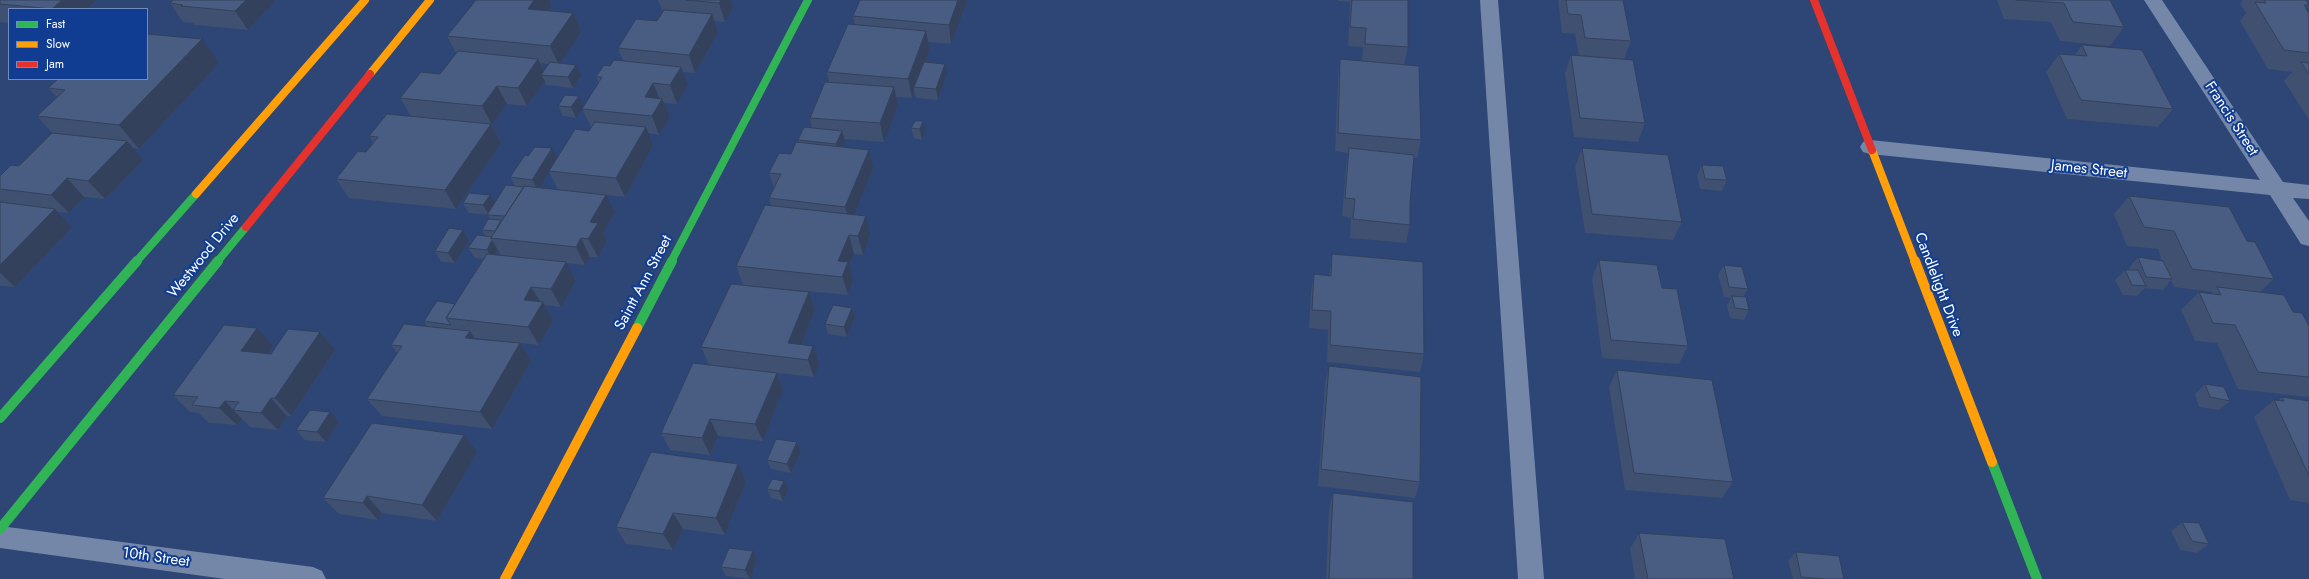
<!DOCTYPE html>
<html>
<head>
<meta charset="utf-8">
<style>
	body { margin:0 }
	#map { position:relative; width:2309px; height:579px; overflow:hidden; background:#2d4675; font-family:Jost,sans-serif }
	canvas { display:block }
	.legend { position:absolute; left:8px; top:8px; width:140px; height:72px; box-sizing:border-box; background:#103d92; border:1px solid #708bbe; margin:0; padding:5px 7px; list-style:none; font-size:12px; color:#fff }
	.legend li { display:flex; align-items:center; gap:8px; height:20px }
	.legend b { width:20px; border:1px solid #708bbe }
</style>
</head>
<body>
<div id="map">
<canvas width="2309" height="579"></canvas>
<ul class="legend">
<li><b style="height:5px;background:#30b455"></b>Fast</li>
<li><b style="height:5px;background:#ff9f0a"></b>Slow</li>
<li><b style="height:5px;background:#e5322d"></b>Jam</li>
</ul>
</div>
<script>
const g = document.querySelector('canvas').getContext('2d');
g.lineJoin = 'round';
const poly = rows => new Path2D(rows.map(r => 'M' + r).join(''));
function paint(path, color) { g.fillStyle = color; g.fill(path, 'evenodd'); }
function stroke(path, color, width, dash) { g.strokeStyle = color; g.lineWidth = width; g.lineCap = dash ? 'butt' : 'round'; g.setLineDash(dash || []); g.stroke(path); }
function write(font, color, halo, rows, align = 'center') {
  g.font = font + ' Jost,sans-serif'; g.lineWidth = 4; g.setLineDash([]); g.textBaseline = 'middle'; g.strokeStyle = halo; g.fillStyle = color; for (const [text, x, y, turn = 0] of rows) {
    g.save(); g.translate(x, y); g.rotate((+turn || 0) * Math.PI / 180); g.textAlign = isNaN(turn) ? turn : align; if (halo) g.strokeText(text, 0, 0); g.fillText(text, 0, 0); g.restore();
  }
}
const street = poly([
	[1480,0,1498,0,1544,579,1518,579,1480,0],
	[2144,0,2162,0,2283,182,2309,185,2309,199,2293,198,2309,221,2309,246,2301,244,2270,195,1870,154,1863,152,1860,147,1863,142,1870,140,2260,180,2144,0],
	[0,526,313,567,322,571,326,579,225,579,0,548,0,526]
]);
const fastFar1 = poly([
	[136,262,196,194],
	[217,262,246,227],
	[671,262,808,0]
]);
const fast = poly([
	[637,328,672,261],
	[0,418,137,261],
	[1992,462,2037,579],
	[0,529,218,261]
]);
const slowFar1 = poly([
	[370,74,430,0],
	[1872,150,1915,262],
	[196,194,365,0]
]);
const slow = poly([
	[1915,261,1992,462],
	[505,579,637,328]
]);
const jam = poly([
	[1814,0,1872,150],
	[246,227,370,74]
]);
const wall = poly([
	[0,0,97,0,87,9,9,9,9,23,0,22],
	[276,0,248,30,195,25,193,23,183,22,170,3],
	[476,0,549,0,552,6,548,11,581,32,560,63,581,76,573,88,546,85,545,81,527,106,507,104,492,125,501,143,456,209,349,198,336,179,366,152,373,143,369,136,411,116,400,98,440,74,456,53,447,36],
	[541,63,549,64,544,71],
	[658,0,731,0,733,8,725,22,714,21,718,33,695,73,683,72,688,85,677,104,664,103,670,117,659,135,648,133,653,145,625,197,558,190,549,172,539,188,615,213,603,233,607,241,598,257,590,257,585,265,566,263,576,281,561,307,545,305,553,320,539,345,474,338,475,339,531,361,492,429,382,416,367,399,397,353,391,345,427,327,424,321,455,304,484,259,475,258,468,248,485,236,482,230,490,219,487,215,469,213,463,203,495,203,515,186,510,177,557,158,589,131,591,127,582,109,599,83,596,77,610,66,623,61,618,48,657,21,663,12],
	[498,250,501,255,496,255],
	[968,0,951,44,928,42,930,50,925,62,947,74,938,100,916,98,914,91,912,98,896,97,898,106,884,142,844,139,845,141,842,148,873,169,854,215,870,235,863,255,854,254,849,265,853,280,848,295,743,285,736,266,771,206,769,198,774,188,769,173,791,154,799,143,798,140,812,128,810,118,829,82,827,72,855,25,853,16],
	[1338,0,1408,0,1408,47,1404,65,1421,140,1417,158,1413,158,1410,203,1410,225,1406,243,1350,238,1351,218,1342,216,1346,167,1348,153,1335,151,1338,78,1340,59,1362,61,1363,47,1348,46,1350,2,1338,1],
	[1558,0,1623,0,1631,41,1624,59,1645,123,1638,142,1574,137,1565,74,1571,55,1579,56,1575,34,1562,33],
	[1997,0,2110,0,2124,27,2110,46,2060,41,2051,22,2004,19],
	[2243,0,2306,0,2309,5,2306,8,2309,13,2309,120,2284,81,2292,72,2268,69,2240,21,2246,13,2240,4],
	[2082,45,2173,109,2158,127,2067,119,2046,72,2059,54,2075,55],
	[219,63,139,149,133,148,143,160,105,199,84,197,69,213,58,212,72,227,15,287,0,286,0,202,3,203,0,200,0,176,19,166,52,133,37,116,57,97,48,88],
	[579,96,576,118,563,116,558,106],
	[915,121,925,132,922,140,914,138,911,128],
	[1582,148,1682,222,1673,240,1585,233,1575,167],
	[1702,165,1727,180,1722,191,1700,189,1697,175],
	[2129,196,2247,241,2274,279,2260,292,2293,312,2309,326,2309,396,2308,397,2238,389,2217,343,2195,341,2181,310,2199,292,2211,294,2213,292,2174,287,2171,280,2163,290,2145,288,2137,296,2123,295,2115,280,2125,270,2130,270,2129,268,2138,257,2162,261,2158,249,2127,246,2114,214],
	[463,230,469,240,455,263,441,262,435,251],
	[1332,254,1424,354,1420,372,1327,362,1328,330,1309,328,1311,292,1314,274,1329,276],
	[1599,260,1688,346,1679,364,1602,358,1592,278],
	[1724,265,1748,289,1743,297,1749,310,1744,320,1730,318,1727,306,1731,298,1724,297,1718,275],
	[809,292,815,310,801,345,819,364,814,377,777,373,783,390,763,441,718,436,710,455,670,450,661,433,709,365,701,347],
	[852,308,855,318,847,337,828,334,825,324],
	[320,332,335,350,291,416,287,416,278,430,250,427,242,419,237,425,209,423,199,413,190,412,173,395,273,346,268,353,271,354],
	[1329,366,1420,482,1415,498,1318,486,1325,384],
	[1617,370,1733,482,1722,498,1625,490,1609,387],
	[2205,384,2230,401,2219,410,2199,407,2195,394],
	[2282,397,2309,401,2309,503,2290,500,2254,417,2274,400,2278,401],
	[339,422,326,442,305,440,296,430],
	[797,442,801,452,791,473,771,469,767,460],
	[477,452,437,521,382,513,378,520,339,514,323,498],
	[738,464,746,481,725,535,683,529,673,550,626,544,616,527],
	[767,489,788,490,783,501,771,498],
	[1333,493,1413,579,1326,579,1329,509],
	[2182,522,2209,544,2197,553,2180,550,2171,531],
	[1639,533,1734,579,1635,579,1630,549],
	[1796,552,1844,579,1793,579,1788,561],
	[757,560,750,579,726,576,721,567]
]);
const shadedWall = poly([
	[62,0,97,0,87,9,52,9],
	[246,0,276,0,248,30,235,11],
	[534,0,549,0,552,6,536,28,528,9],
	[715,0,731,0,733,8,725,22,719,3],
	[958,0,968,0,951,44,949,25],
	[573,13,581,32,559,65,550,46],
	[712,14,718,33,695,73,689,55],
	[926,31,930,50,916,88,914,87,914,91,912,98,908,79],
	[202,39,219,63,139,149,119,125],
	[538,59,546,75,541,75,545,81,527,106,518,88],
	[945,64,947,74,938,100,936,89],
	[576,65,581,76,573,88,568,77],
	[681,67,688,85,677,104,670,85],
	[653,83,661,102,662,99,670,117,659,135,645,97],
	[497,86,507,104,492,125,482,106],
	[894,87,898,106,884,142,880,123],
	[579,96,583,106,576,118,571,107],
	[923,121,925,132,922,140,920,129],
	[491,124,501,143,456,209,445,190],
	[646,127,653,145,625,197,616,178],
	[842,131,845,141,839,154,836,144],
	[127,141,143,160,105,199,88,181],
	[552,148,558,159,538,190,532,180],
	[869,150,873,169,850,225,845,207],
	[67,178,84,197,69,213,51,195],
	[490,195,496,205,489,215,483,205],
	[606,195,615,213,603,233,607,241,598,257,588,239,590,222],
	[55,209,72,227,15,287,0,273,0,265],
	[866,216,870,235,863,255,858,236],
	[463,230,469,240,455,263,448,253],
	[849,235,854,254,849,265,853,280,848,295,838,261],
	[581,238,590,257,585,265,576,247],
	[492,240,498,250,493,260,487,250],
	[566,262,576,281,561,307,551,289],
	[531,287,542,304,543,302,553,320,539,345,528,327,524,300],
	[809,292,815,310,796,358,788,343],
	[852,308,855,318,847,337,844,327],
	[257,328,273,346,257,369,241,351],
	[470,331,482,349,465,338],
	[320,332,335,350,291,416,275,398],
	[520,343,531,361,492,429,480,412],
	[813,346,819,364,814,377,808,360],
	[777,373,783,390,763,441,755,424],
	[271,398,287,416,278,430,261,413],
	[225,401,242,419,237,425,219,408],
	[330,412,339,422,326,442,317,432],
	[710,419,718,436,710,455,702,438],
	[464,435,477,452,437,521,422,505],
	[797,442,801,452,791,473,787,464],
	[738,464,746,481,725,535,716,518],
	[784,481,788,490,783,501,779,491],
	[367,496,382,513,378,520,363,503],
	[673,513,683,529,673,550,663,534],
	[753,551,757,560,750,579,745,570]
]);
const building = poly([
	[0,0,62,0,52,9,0,4,0,0],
	[173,0,246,0,235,11,181,6,183,5,170,3,173,0],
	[476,0,534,0,528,9,573,13,550,46,447,36,476,0],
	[686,0,721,0,719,3,686,0],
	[860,0,958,0,949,25,853,16,860,0],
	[1352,0,1408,0,1408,47,1365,44,1366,28,1350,27,1352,0],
	[1566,0,1623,0,1631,41,1585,38,1581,15,1568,14,1566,0],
	[2016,0,2110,0,2124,27,2073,22,2064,3,2016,0],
	[2264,0,2306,0,2309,5,2304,5,2309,13,2309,53,2284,50,2255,2,2266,3,2264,0],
	[664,10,712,14,689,55,618,48,636,19,657,21,664,10],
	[848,24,926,31,908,79,827,72,848,24],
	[147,34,202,39,119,125,37,116,65,90,48,88,58,79,147,79,147,34],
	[2082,45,2142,50,2173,109,2081,100,2059,54,2087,56,2082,45],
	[458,51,538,59,518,88,497,86,482,106,400,98,421,72,440,74,458,51],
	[1571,55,1633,60,1645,123,1580,118,1571,55],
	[1340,59,1419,66,1421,140,1338,133,1340,59],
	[614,60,681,67,670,85,653,83,645,97,662,99,652,116,582,109,602,77,596,77,604,65,610,66,614,60],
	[550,62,576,65,568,77,541,75,550,62],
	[924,62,945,64,936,89,914,87,924,62],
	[2301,62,2309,63,2309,74,2301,62],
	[825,82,894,87,880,123,810,118,825,82],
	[565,95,579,96,571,107,558,106,565,95],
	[387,114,491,124,445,190,336,179,358,151,366,152,378,137,369,136,387,114],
	[915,121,923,121,920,129,911,128,915,121],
	[595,122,646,127,616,178,549,171,575,129,589,131,595,122],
	[804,127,842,131,836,144,798,140,804,127],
	[52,133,127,141,88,181,67,178,51,195,0,189,0,176,11,165,19,166,52,133],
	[796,142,869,150,845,207,769,198,781,174,769,173,779,153,791,154,796,142],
	[535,147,552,148,532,180,510,177,525,155,528,156,535,147],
	[1349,148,1414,155,1410,203,1410,225,1353,219,1355,199,1345,198,1349,148],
	[1582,148,1668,155,1682,222,1592,214,1582,148],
	[1702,165,1723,166,1727,180,1705,179,1702,165],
	[506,185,524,187,505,216,487,215,506,185],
	[524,186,606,195,590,222,598,223,588,239,581,238,576,247,491,238,524,186],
	[469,193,490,195,483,205,463,203,469,193],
	[2129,196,2229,207,2247,241,2255,242,2274,279,2192,269,2174,231,2144,227,2129,196],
	[0,202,55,209,0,265,0,202],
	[765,205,866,216,858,236,849,235,838,261,848,262,842,277,736,266,765,205],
	[488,219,501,220,495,231,482,230,488,219],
	[449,228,463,230,448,253,435,251,449,228],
	[477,235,492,237,491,238,492,240,487,250,468,248,477,235],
	[487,254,566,262,551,289,531,287,524,300,543,302,528,327,446,318,487,254],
	[1332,254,1423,262,1424,354,1330,345,1331,311,1312,310,1314,274,1331,276,1332,254],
	[2138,257,2163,261,2172,279,2146,277,2138,257],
	[1599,260,1657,265,1662,288,1677,289,1688,346,1611,340,1599,260],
	[1724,265,1742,267,1748,289,1729,287,1724,265],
	[2125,270,2138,270,2146,286,2132,285,2125,270],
	[731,284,809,292,788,343,813,346,808,360,701,347,731,284],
	[2217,287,2284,295,2293,312,2302,313,2309,326,2309,377,2258,372,2235,325,2213,323,2199,292,2221,295,2217,287],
	[1732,296,1746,297,1749,310,1735,308,1732,296],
	[437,301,455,304,446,318,451,325,424,321,437,301],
	[833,305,852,308,844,327,825,324,833,305],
	[404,324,470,331,465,338,520,343,480,412,367,399,402,346,391,345,404,324],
	[224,325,257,328,241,351,271,354,288,329,320,332,275,398,271,398,261,413,233,410,239,402,225,401,219,408,192,405,198,397,173,395,224,325],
	[693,363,777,373,755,424,710,419,702,438,661,433,693,363],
	[1329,366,1421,377,1420,482,1321,469,1329,366],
	[1617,370,1712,380,1733,482,1634,473,1617,370],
	[2205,384,2224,387,2230,401,2210,397,2205,384],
	[2282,397,2309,401,2309,476,2274,400,2284,401,2282,397],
	[310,410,330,412,317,432,296,430,310,410],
	[372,423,464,435,422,505,367,496,363,503,323,498,372,423],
	[776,439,797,442,787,464,767,460,776,439],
	[651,452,738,464,716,518,673,513,663,534,616,527,651,452],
	[772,479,784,481,779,491,767,489,772,479],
	[1333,493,1413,502,1413,579,1329,579,1333,493],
	[2182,522,2199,523,2209,544,2192,541,2182,522],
	[1639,533,1725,539,1734,579,1648,579,1639,533],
	[729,548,753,551,745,570,721,567,729,548],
	[1796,552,1839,556,1844,579,1826,579,1801,577,1796,552]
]);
const streetNames = [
	["Francis Street",2231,119,57],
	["James Street",2089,170,6],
	["Westwood Drive",204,256,-51],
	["Saintt Ann Street",644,283,-62],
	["Candlelight Drive",1938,285,69],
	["10th Street",156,558,8]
];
paint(street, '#7587a8');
stroke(fastFar1, '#30b455', 8);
stroke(fast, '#30b455', 10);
stroke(slowFar1, '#ff9f0a', 8);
stroke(slow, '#ff9f0a', 10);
stroke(jam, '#e5322d', 8);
paint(wall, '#3f5071');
paint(shadedWall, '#33415c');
paint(building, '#495d83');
stroke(building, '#33415c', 1);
write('15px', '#fff', '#103d92', streetNames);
</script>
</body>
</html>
